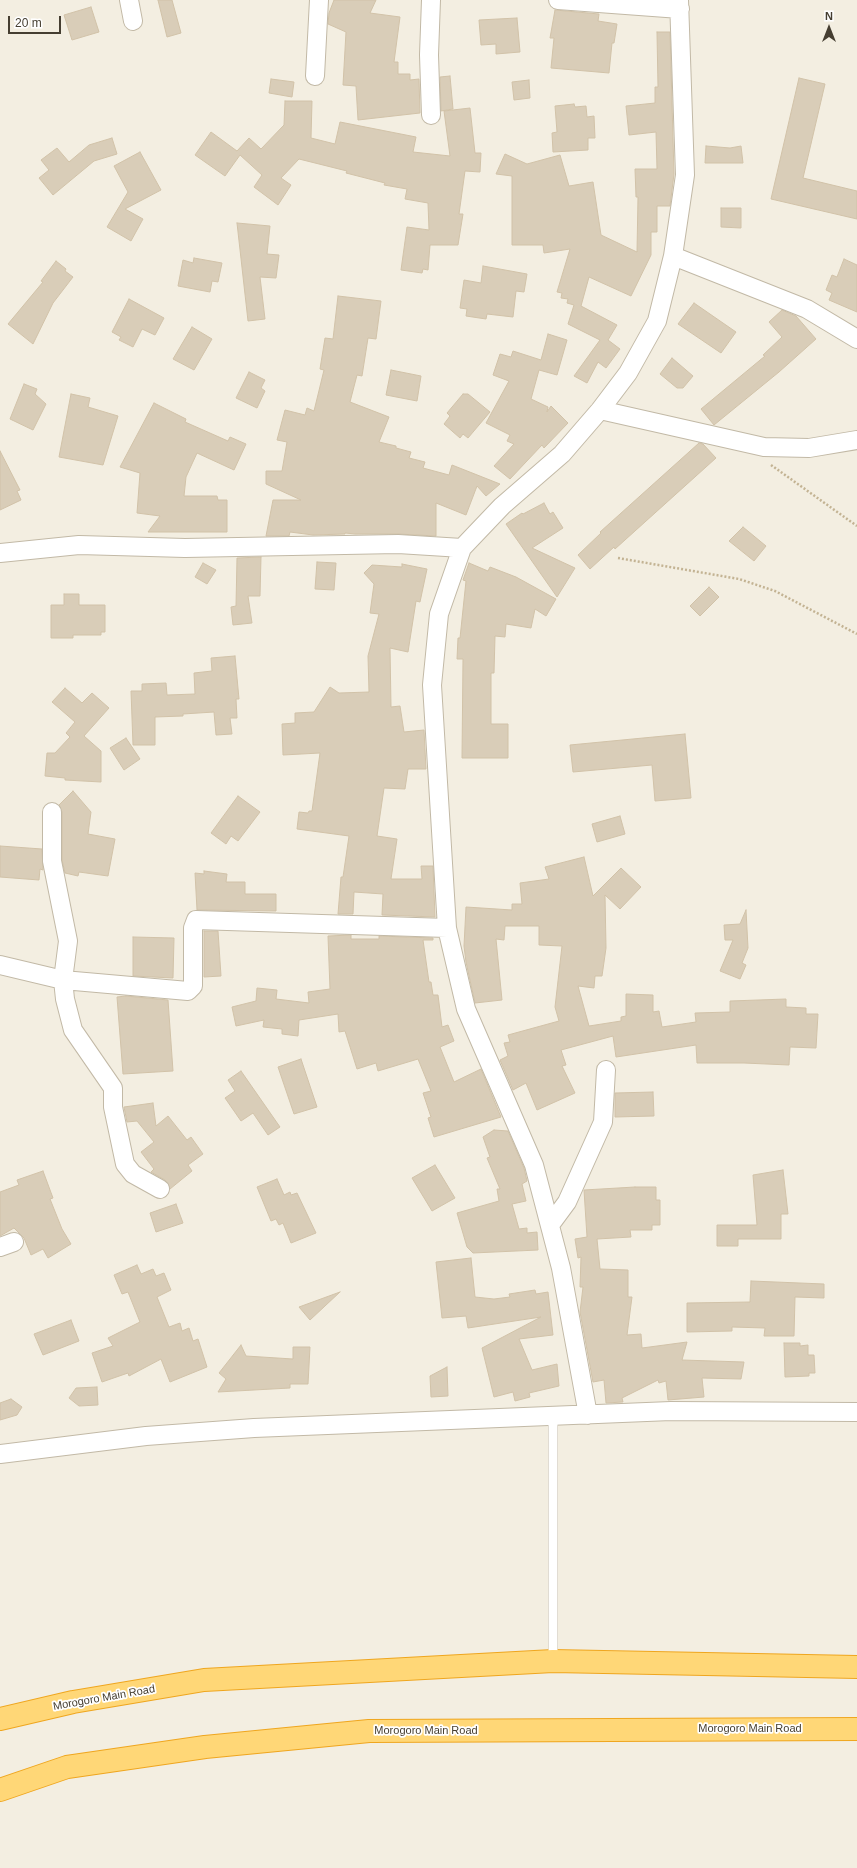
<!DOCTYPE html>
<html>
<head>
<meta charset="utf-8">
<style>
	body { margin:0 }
	#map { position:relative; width:857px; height:1868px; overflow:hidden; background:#f3eee1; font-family:Arial,sans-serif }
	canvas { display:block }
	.north { position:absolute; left:809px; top:8px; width:40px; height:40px; -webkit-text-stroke:3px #fff; paint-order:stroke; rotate:0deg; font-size:11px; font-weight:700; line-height:16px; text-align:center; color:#453e31 }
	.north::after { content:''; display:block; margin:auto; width:14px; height:18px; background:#453e31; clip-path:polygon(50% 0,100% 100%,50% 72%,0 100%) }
	.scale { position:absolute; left:8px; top:16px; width:53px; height:18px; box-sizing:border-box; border:2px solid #453e31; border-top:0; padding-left:5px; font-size:12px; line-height:14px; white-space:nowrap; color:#453e31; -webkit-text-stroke:3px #fff; paint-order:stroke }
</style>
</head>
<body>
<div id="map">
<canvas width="857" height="1868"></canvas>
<div class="north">N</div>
<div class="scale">20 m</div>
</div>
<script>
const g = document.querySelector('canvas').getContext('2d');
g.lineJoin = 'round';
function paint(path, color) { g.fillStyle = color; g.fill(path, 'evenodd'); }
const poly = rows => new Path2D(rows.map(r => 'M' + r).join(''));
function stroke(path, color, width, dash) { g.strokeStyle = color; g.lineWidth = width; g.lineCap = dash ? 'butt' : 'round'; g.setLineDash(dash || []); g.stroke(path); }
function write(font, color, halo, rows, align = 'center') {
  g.font = font + ' Arial,sans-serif'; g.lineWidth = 3.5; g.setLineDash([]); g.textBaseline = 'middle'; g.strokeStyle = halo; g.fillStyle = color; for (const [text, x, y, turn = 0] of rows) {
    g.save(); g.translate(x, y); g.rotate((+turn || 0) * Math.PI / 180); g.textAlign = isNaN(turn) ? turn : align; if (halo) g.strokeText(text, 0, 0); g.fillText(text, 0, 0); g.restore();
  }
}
const building = poly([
	[158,0,172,0,181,33,167,37,158,0],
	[334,0,376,0,370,13,400,17,394,62,398,62,398,74,410,74,410,80,419,79,420,113,358,120,356,86,343,85,346,32,328,24,329,13,334,0],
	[91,7,99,32,72,40,64,15,91,7],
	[555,10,599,14,598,21,617,24,614,43,612,43,609,73,551,68,554,38,550,38,555,10],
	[517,18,520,52,496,54,496,44,481,45,479,20,517,18],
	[657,32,670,32,674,174,670,206,657,206,657,232,651,232,651,255,631,296,589,277,581,306,617,325,608,340,620,349,606,368,598,362,587,383,574,376,600,340,568,324,574,305,567,303,568,299,561,298,562,293,557,292,570,249,544,253,543,245,512,245,512,176,496,174,505,154,527,164,560,155,569,186,593,182,601,235,637,252,638,197,636,197,635,169,657,169,656,132,629,135,626,106,655,103,655,87,658,87,657,32],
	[450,76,453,109,441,111,440,77,450,76],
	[799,78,825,84,803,178,857,191,857,219,771,199,799,78],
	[271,79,294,82,292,97,269,93,271,79],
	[529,80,530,98,514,100,512,82,529,80],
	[285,101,312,101,311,138,335,144,340,122,416,137,413,152,450,156,444,111,470,108,475,153,481,153,480,172,465,171,459,214,463,214,458,245,430,245,428,270,423,269,422,273,401,270,407,227,429,230,428,203,405,199,407,189,384,185,385,183,346,173,347,171,299,159,281,178,291,185,278,205,254,187,262,175,240,155,225,176,195,155,211,132,237,151,249,138,261,149,284,125,285,101],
	[574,104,575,107,586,106,587,117,594,116,595,138,588,138,588,150,553,152,552,133,557,132,555,106,574,104],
	[112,138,117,154,94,161,53,195,39,178,49,170,41,160,57,148,69,162,89,145,112,138],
	[706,146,730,148,741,146,743,163,705,163,706,146],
	[140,152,161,190,125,209,143,219,131,241,107,227,128,192,114,166,140,152],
	[721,208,741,208,741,228,721,227,721,208],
	[237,223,270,226,267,254,279,255,276,278,260,277,265,319,248,321,237,223],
	[194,258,222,263,218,282,212,281,210,292,178,286,183,260,193,263,194,258],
	[844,259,857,265,857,312,829,300,832,293,826,290,832,275,837,277,844,259],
	[56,261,66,269,65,271,73,277,53,303,33,344,8,324,43,282,41,281,56,261],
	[483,266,527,274,524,292,516,291,513,317,487,314,486,319,466,316,467,309,460,308,464,280,481,283,483,266],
	[338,296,381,301,376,339,368,338,362,376,357,375,350,402,389,417,379,442,396,446,396,448,411,452,409,458,425,462,423,468,449,475,452,465,500,484,486,496,477,486,466,515,436,503,436,536,398,534,355,534,345,533,345,534,313,535,290,532,289,536,266,536,273,500,301,500,266,484,266,471,282,471,287,442,277,440,285,410,305,415,307,408,314,411,324,370,320,369,325,338,333,339,338,296],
	[129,299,164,318,155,335,142,329,133,347,119,340,121,337,112,332,129,299],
	[694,303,736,332,721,353,678,324,694,303],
	[782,310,796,316,816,339,779,372,714,425,701,409,765,356,763,355,782,337,769,322,782,310],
	[192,327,212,339,194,370,173,359,192,327],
	[548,334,567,340,557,375,539,370,531,399,548,407,547,412,551,406,568,423,544,448,542,445,510,479,494,466,514,444,507,441,510,435,486,423,509,381,493,375,500,354,511,357,513,351,541,360,548,334],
	[672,358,693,376,683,388,677,388,660,374,672,358],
	[391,370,421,376,417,401,386,395,391,370],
	[249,372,265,380,261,388,265,391,257,408,236,398,249,372],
	[24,384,37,389,35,394,46,404,33,430,10,419,24,384],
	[71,394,90,398,88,407,118,416,103,465,59,457,71,394],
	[463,394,468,394,490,412,468,438,463,434,460,438,444,424,450,416,447,413,463,394],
	[154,403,186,419,185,422,228,441,230,437,246,444,234,470,197,453,186,477,184,496,217,496,218,500,227,500,227,532,148,532,160,516,137,513,140,473,120,467,154,403],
	[699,443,703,444,716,458,615,549,614,547,590,569,578,555,601,533,600,532,699,443],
	[0,451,20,490,17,491,21,500,0,510,0,451],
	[544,503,550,514,553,512,563,528,532,548,575,568,557,597,506,524,522,513,523,514,544,503],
	[743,527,766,546,754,561,729,541,743,527],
	[261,557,260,596,248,596,252,623,233,625,231,607,236,606,237,558,261,557],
	[317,562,336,563,334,590,315,589,317,562],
	[203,563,216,570,207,584,195,577,203,563],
	[469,563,488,571,490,567,516,577,556,599,546,616,535,609,531,628,506,624,505,637,495,636,494,673,491,673,491,724,508,724,508,758,462,758,463,659,457,659,458,638,460,638,466,581,463,580,469,563],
	[402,564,427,569,420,602,416,601,408,652,390,648,391,707,400,706,404,732,424,730,426,769,408,769,405,789,384,788,377,836,397,839,391,879,422,879,421,866,433,866,435,917,382,915,383,894,354,892,353,914,338,914,341,877,343,877,349,836,297,829,299,812,308,813,309,811,312,811,320,753,283,755,282,724,295,723,295,713,314,712,330,687,339,693,369,692,368,656,379,614,370,613,374,584,364,573,372,565,402,567,402,564],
	[709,587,719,597,700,616,690,606,709,587],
	[64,594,79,594,79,605,105,605,105,632,101,632,101,635,73,635,73,638,51,638,51,605,64,605,64,594],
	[235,656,239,699,236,699,237,718,230,718,232,734,216,735,214,712,183,714,183,716,155,717,155,745,133,745,131,691,142,691,142,684,166,683,167,695,195,694,194,673,212,671,211,658,235,656],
	[65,688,82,703,92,693,109,708,84,736,101,751,101,782,65,780,65,778,45,776,47,753,55,753,70,737,66,733,75,722,52,702,65,688],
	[685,734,691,798,655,801,652,765,573,772,570,745,685,734],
	[126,738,140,759,124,770,110,748,126,738],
	[73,791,91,812,88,834,115,839,108,876,79,872,78,876,65,873,62,860,62,812,59,805,73,791],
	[238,796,260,812,238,841,231,836,226,844,211,833,238,796],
	[620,816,625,834,597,842,592,824,620,816],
	[0,846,42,849,43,870,40,869,39,880,0,877,0,846],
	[584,857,593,896,621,868,641,887,620,909,605,895,606,948,602,976,595,976,594,988,578,986,589,1026,621,1021,621,1017,626,1016,626,994,653,995,653,1012,659,1011,662,1027,696,1022,695,1013,730,1012,730,1001,786,999,786,1007,806,1008,806,1014,818,1014,816,1048,790,1047,789,1065,744,1063,697,1063,696,1045,616,1057,613,1036,561,1050,566,1065,562,1066,575,1093,537,1110,526,1083,513,1090,500,1060,508,1056,504,1043,510,1042,508,1035,559,1021,555,1007,562,946,539,945,539,926,505,926,504,940,496,939,502,1000,475,1003,466,962,464,946,466,907,512,910,512,904,522,904,520,883,549,879,545,867,584,857],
	[204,871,227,874,226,882,245,882,245,894,276,894,276,911,197,910,195,873,204,874,204,871],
	[746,910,748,948,742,963,746,965,740,979,720,971,733,940,725,940,724,925,740,924,746,910],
	[204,931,218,931,221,976,204,977,204,931],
	[351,935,351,939,379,939,379,936,433,938,433,940,423,940,429,982,431,982,433,995,438,995,442,1027,448,1025,454,1041,440,1047,454,1082,481,1069,501,1117,434,1137,428,1118,431,1117,423,1093,431,1091,418,1059,378,1071,376,1063,357,1069,345,1031,339,1032,338,1014,299,1020,298,1036,282,1034,282,1029,263,1027,264,1020,236,1026,232,1007,256,1001,257,988,277,990,276,999,309,1003,308,992,330,989,328,936,351,935],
	[133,937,174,938,173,978,133,976,133,937],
	[126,996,168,1000,173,1071,123,1074,117,997,126,996],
	[301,1059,317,1107,294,1114,278,1067,301,1059],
	[241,1071,280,1127,268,1135,253,1113,241,1121,225,1098,235,1091,228,1080,241,1071],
	[653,1092,654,1116,615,1117,615,1093,653,1092],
	[153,1103,156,1126,168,1116,187,1140,191,1137,203,1154,188,1165,192,1171,170,1189,165,1180,151,1172,154,1169,141,1152,154,1142,137,1121,127,1122,124,1107,153,1103],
	[494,1130,508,1131,524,1168,527,1181,522,1184,526,1201,512,1204,519,1229,527,1228,527,1233,537,1232,538,1250,473,1253,467,1247,457,1213,499,1201,497,1189,500,1189,487,1158,490,1157,483,1137,494,1130],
	[435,1165,455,1198,432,1211,412,1178,435,1165],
	[783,1170,788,1214,781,1214,781,1239,738,1239,738,1246,717,1246,717,1225,757,1225,753,1175,783,1170],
	[43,1171,53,1198,50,1199,62,1229,71,1244,48,1258,43,1249,31,1255,24,1238,14,1228,0,1236,0,1192,19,1185,17,1180,43,1171],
	[277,1179,284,1195,290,1192,291,1195,297,1193,316,1233,291,1243,283,1223,279,1225,276,1219,271,1221,257,1187,277,1179],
	[635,1187,656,1187,656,1200,660,1200,660,1225,652,1225,652,1230,630,1230,631,1237,597,1239,600,1269,628,1270,628,1297,632,1297,627,1335,641,1334,642,1348,687,1342,682,1360,744,1362,741,1379,702,1378,704,1397,668,1400,666,1381,659,1383,658,1380,622,1398,623,1402,606,1403,604,1380,593,1382,580,1312,583,1287,580,1287,581,1257,578,1258,575,1239,587,1237,584,1190,635,1187],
	[176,1204,183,1223,156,1232,150,1213,176,1204],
	[471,1258,475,1297,494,1299,510,1297,509,1294,535,1290,536,1294,548,1292,553,1335,519,1339,532,1370,557,1364,559,1386,529,1393,530,1397,515,1401,513,1392,494,1397,482,1348,541,1317,468,1328,466,1316,442,1318,436,1262,471,1258],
	[137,1265,141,1274,153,1269,156,1276,164,1273,171,1290,157,1297,169,1327,180,1323,182,1331,189,1328,193,1341,198,1339,207,1367,170,1382,161,1359,129,1376,128,1373,102,1382,92,1353,113,1346,108,1338,140,1322,128,1292,122,1294,114,1275,137,1265],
	[751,1281,824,1284,824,1298,795,1297,794,1336,764,1336,765,1328,732,1327,732,1331,687,1332,687,1303,750,1302,751,1281],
	[340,1292,310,1320,299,1307,340,1292],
	[71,1320,79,1341,43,1355,34,1334,71,1320],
	[784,1343,800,1343,800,1346,808,1345,808,1355,814,1355,815,1373,809,1373,809,1376,785,1377,784,1343],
	[241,1345,246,1356,293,1359,293,1347,310,1347,308,1384,290,1384,290,1388,218,1392,226,1379,219,1373,241,1345],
	[447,1367,448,1396,431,1397,430,1376,447,1367],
	[97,1387,98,1405,79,1406,69,1398,76,1388,97,1387],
	[11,1399,22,1407,17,1415,0,1420,0,1403,11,1399]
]);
const path = poly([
	[771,465,857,526],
	[618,558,739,579,775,591,857,634]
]);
const service = poly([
	[553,1416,553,1661]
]);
const minor = poly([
	[129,0,133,21],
	[431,0,429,55,431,115],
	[558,0,680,9],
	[315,76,319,0],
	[673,256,807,309,857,339],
	[600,410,764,447,809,448,857,440],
	[0,553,79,545,185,548,398,544,462,548],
	[52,812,52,861,68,941,63,980,65,999,73,1030,113,1088,113,1107,125,1164,133,1174,160,1189],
	[0,965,63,980,188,991,193,986,193,928,196,920,447,928],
	[550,1225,567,1202,603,1122,606,1070],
	[0,1247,14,1242],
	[588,1415,561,1268,534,1165,466,1009,447,928,432,685,439,614,462,548,502,506,562,454,600,410,628,373,657,321,673,256,685,175,679,0],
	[0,1454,146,1436,254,1428,671,1411,857,1412]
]);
const trunk = poly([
	[0,1719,73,1702,204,1680,553,1661,857,1667],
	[0,1790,67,1767,205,1747,369,1731,857,1729]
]);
const streetNames = [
	["Morogoro Main Road",104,1698,-10],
	["Morogoro Main Road",750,1729],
	["Morogoro Main Road",426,1731]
];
paint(building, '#d9cdb8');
stroke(building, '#d1c2a8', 1);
stroke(service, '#c2b9a6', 10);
stroke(minor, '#c2b9a6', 20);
stroke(trunk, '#efa61f', 24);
stroke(path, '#c3b393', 2.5, [2, 2]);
stroke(service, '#fff', 9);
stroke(minor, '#fff', 18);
stroke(trunk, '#ffd777', 22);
write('11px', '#453e31', '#fff', streetNames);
</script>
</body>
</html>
